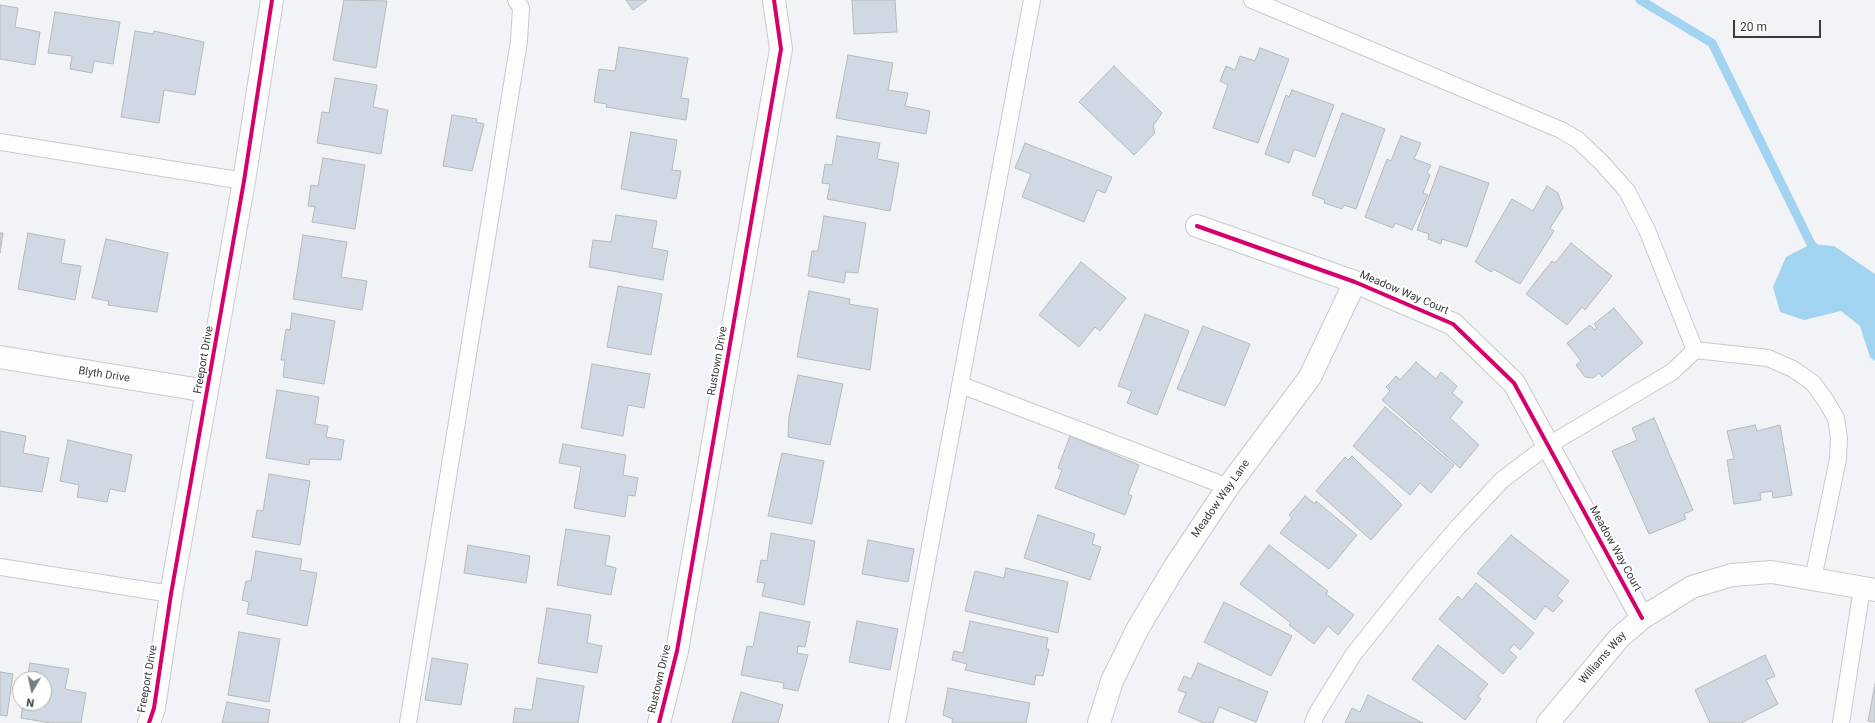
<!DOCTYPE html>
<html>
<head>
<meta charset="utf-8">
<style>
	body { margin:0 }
	#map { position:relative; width:1875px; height:723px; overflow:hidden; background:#f1f3f6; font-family:Roboto,sans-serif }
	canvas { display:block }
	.north { position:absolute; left:12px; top:671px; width:40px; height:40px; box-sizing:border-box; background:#fff; border:1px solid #b0b1b1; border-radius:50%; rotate:189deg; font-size:11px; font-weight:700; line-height:16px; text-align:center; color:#3a3b3d }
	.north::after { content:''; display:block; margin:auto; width:14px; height:18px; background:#7a7b7e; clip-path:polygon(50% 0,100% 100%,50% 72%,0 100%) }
	.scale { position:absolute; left:1733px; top:20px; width:88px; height:18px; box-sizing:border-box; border:2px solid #3a3b3d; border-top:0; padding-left:5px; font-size:12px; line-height:14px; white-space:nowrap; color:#3a3b3d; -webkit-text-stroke:3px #fff; paint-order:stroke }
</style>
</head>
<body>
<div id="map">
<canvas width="1875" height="723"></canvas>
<div class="north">N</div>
<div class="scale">20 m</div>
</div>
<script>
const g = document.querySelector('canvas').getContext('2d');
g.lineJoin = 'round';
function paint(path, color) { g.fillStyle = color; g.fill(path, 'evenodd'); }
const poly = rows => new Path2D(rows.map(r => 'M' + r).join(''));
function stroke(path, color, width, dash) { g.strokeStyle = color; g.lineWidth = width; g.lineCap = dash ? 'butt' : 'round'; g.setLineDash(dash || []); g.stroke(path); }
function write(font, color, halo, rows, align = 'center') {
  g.font = font + ' Roboto,sans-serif'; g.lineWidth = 4; g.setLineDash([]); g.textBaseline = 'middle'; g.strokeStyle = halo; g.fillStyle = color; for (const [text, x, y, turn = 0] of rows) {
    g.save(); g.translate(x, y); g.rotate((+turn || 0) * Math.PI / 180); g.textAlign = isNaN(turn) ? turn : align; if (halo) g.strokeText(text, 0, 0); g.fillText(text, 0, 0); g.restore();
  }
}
const water = poly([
	[1811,244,1834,246,1875,274,1875,361,1870,357,1860,326,1841,311,1804,320,1780,312,1773,287,1786,257]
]);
const stream = poly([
	[1640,0,1712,43,1811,244,1818,252]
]);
const building = poly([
	[344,0,387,1,376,68,333,60,344,0],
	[626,0,647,0,633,10,626,0],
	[852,0,895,0,897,32,854,34,852,0],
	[0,5,18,8,15,27,40,32,35,65,0,59,0,5],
	[55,12,120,22,113,64,94,61,92,73,70,69,72,56,48,53,55,12],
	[135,31,153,34,154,31,204,42,195,95,164,90,159,123,121,117,135,31],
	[619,47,688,58,681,98,689,99,686,120,606,107,607,104,594,102,599,69,615,71,619,47],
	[1260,48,1289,59,1258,143,1213,128,1228,85,1220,81,1226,66,1235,70,1240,56,1255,61,1260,48],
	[848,55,893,63,888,90,908,93,905,106,930,111,926,134,836,118,848,55],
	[1114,66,1162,113,1153,126,1155,133,1134,155,1079,102,1114,66],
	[335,78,377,85,373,107,388,110,381,154,317,143,322,112,329,113,335,78],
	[1292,90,1334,105,1315,157,1294,149,1289,163,1265,154,1286,95,1289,97,1292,90],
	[1342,113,1385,129,1356,209,1344,205,1342,209,1324,203,1325,200,1312,195,1342,113],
	[452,115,477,119,476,122,484,124,472,171,443,166,452,115],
	[631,132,677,140,672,170,681,171,676,199,621,189,631,132],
	[837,136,880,143,877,159,899,163,890,211,827,199,830,184,822,183,825,164,832,165,837,136],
	[1401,136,1421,143,1414,159,1431,165,1427,173,1430,175,1423,193,1428,195,1412,230,1395,223,1393,228,1365,217,1387,159,1391,161,1401,136],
	[1025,143,1112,177,1105,193,1097,190,1084,222,1022,197,1031,174,1015,168,1025,143],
	[323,158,365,165,355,229,312,222,315,207,308,206,311,185,318,186,323,158],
	[1440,166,1489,183,1467,247,1442,239,1441,244,1428,239,1429,234,1417,230,1440,166],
	[1547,186,1558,193,1563,208,1550,228,1554,231,1520,284,1493,269,1491,272,1475,262,1512,199,1533,211,1547,186],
	[616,215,657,221,652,248,668,251,663,280,589,267,593,240,611,242,616,215],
	[824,216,866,223,858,273,846,272,844,283,808,276,812,251,818,251,824,216],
	[0,233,3,233,0,253,0,233],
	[28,233,65,240,61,263,81,266,75,300,18,289,28,233],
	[303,235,347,242,341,277,367,281,362,310,293,299,303,235],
	[106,239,168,253,157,312,108,305,109,301,92,298,106,239],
	[1571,243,1612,276,1585,310,1582,307,1567,325,1526,294,1552,261,1555,263,1571,243],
	[1081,262,1126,298,1100,331,1095,327,1079,347,1039,315,1081,262],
	[618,286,662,294,651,355,607,347,618,286],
	[809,291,850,299,849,304,878,309,870,370,797,357,809,291],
	[1614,308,1643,343,1602,377,1599,373,1593,378,1585,377,1576,365,1581,361,1567,343,1590,325,1595,330,1597,328,1594,324,1614,308],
	[292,313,335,321,324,384,283,377,285,360,281,360,286,329,290,330,292,313],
	[1145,314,1189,331,1157,415,1127,403,1132,391,1118,386,1145,314],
	[1203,326,1250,344,1225,406,1177,389,1203,326],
	[1416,362,1436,379,1441,372,1457,386,1452,393,1463,402,1450,418,1479,445,1460,468,1382,400,1390,391,1386,387,1391,382,1396,376,1400,380,1416,362],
	[592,364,650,374,644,408,628,405,623,436,581,428,592,364],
	[798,375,843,384,830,445,788,437,789,416,798,375],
	[277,390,319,397,315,424,328,426,326,437,344,440,341,460,310,459,309,465,266,458,277,390],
	[1385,407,1454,465,1431,493,1420,483,1410,495,1353,446,1385,407],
	[1654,418,1693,510,1684,514,1686,519,1649,534,1612,451,1637,440,1632,428,1654,418],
	[1755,425,1757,431,1780,425,1792,495,1773,498,1772,491,1760,493,1761,500,1734,504,1727,460,1734,459,1727,431,1755,425],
	[0,431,26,436,23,453,49,458,42,492,0,486,0,431],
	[1070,436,1139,465,1128,494,1132,496,1125,515,1055,488,1062,470,1058,468,1070,436],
	[68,440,132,455,125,492,110,489,107,502,77,497,79,485,60,481,68,440],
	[563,444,626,455,623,475,638,478,635,496,628,495,625,517,574,508,581,467,559,463,563,444],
	[782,453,824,461,812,524,768,516,782,453],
	[1352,456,1402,505,1371,540,1316,491,1345,457,1348,460,1352,456],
	[269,474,310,481,300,545,252,537,257,510,263,511,269,474],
	[1305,496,1315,504,1316,501,1357,535,1329,569,1280,533,1292,518,1289,515,1305,496],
	[1038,515,1095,534,1092,544,1101,547,1090,580,1024,558,1038,515],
	[566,529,610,536,605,565,616,568,611,595,557,585,566,529],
	[771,533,815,541,804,605,762,596,765,583,757,582,761,560,767,561,771,533],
	[1511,535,1569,581,1557,596,1563,601,1553,612,1545,606,1535,620,1477,573,1511,535],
	[868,540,914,549,908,582,862,574,868,540],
	[468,545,530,556,526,583,464,573,468,545],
	[1269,545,1328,591,1326,594,1354,615,1338,635,1328,626,1314,644,1289,625,1291,623,1240,584,1269,545],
	[256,551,302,559,300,570,317,573,307,626,247,614,249,602,242,600,246,581,251,581,256,551],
	[1006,568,1068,582,1058,633,965,611,975,571,1004,578,1006,568],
	[1476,583,1534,633,1520,650,1514,644,1509,650,1517,657,1503,674,1439,619,1458,596,1462,600,1476,583],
	[1224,602,1292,636,1271,676,1204,642,1224,602],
	[547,608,591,615,587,643,602,646,597,673,538,663,547,608],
	[760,612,810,622,805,647,798,646,797,653,808,655,798,691,783,688,784,683,741,675,747,646,753,647,760,612],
	[857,621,898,629,890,670,849,662,857,621],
	[970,621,1048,638,1046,649,1049,649,1043,676,1036,675,1034,685,965,670,967,664,952,660,954,651,963,653,970,621],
	[239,632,280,639,269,702,228,695,239,632],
	[1438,645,1488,684,1478,696,1481,699,1465,720,1412,679,1438,645],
	[1765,655,1775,676,1766,680,1778,704,1741,723,1710,723,1695,690,1765,655],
	[432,658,468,664,461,705,425,700,432,658],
	[30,663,69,669,65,689,86,693,81,723,51,723,21,718,23,703,44,703,44,679,27,679,30,663],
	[1198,663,1268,692,1256,722,1219,707,1213,723,1204,723,1178,712,1186,693,1178,690,1184,676,1191,679,1198,663],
	[0,672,13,674,7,716,0,715,0,672],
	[537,678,584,686,578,723,513,723,515,708,532,710,537,678],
	[1875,684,1875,722,1868,721,1875,684],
	[948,688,1030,703,1026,723,952,723,953,719,943,715,948,688],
	[741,692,783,705,778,723,732,723,741,692],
	[1368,695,1423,723,1345,723,1352,708,1360,712,1368,695],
	[227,702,270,710,268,723,222,723,227,702]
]);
const lane = poly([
	[1252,0,1561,130,1578,140,1602,163,1627,191,1647,230,1695,350,1672,372,1547,446,1502,480,1458,527,1416,576,1353,655,1317,713,1313,723],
	[0,142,244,181],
	[1695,350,1768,358,1793,369,1813,383,1826,401,1836,418,1839,438,1838,459,1813,579],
	[961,385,1228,487],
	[0,567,171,594],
	[408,723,519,41,521,8,516,0],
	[897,723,1032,0],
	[1841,723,1862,588]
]);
const street = poly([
	[1197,226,1355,282,1453,324,1514,383,1642,618],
	[0,357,207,391],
	[149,723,154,708,171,594,244,181,272,0],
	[659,723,677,651,781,49,774,0],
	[1099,723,1112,681,1138,628,1174,568,1228,487,1310,377,1355,282],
	[1548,723,1619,638,1642,618,1692,587,1732,575,1772,572,1875,590]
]);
const cycleway = poly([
	[1197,226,1355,282,1453,324,1514,383,1642,618],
	[149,723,154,708,171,594,244,181,272,0],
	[659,723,677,651,781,49,774,0]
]);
const streetNames = [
	["Meadow Way Court",1404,293,23],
	["Freeport Drive",204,360,-80],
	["Rustown Drive",718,361,-80],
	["Blyth Drive",104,375,9],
	["Meadow Way Lane",1221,499,-55],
	["Meadow Way Court",1615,549,61],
	["Williams Way",1603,658,-49],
	["Freeport Drive",148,679,-80],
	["Rustown Drive",660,679,-77]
];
paint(water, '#a2d4f1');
stroke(stream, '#a2d4f1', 9);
paint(building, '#d0d8e4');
stroke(building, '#b8b9bc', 1);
stroke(lane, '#c9cacd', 18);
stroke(street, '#c9cacd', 24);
stroke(lane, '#fdfdfe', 16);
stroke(street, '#fdfdfe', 22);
stroke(cycleway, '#d6006c', 4);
write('11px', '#3a3b3d', '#fff', streetNames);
</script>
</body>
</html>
